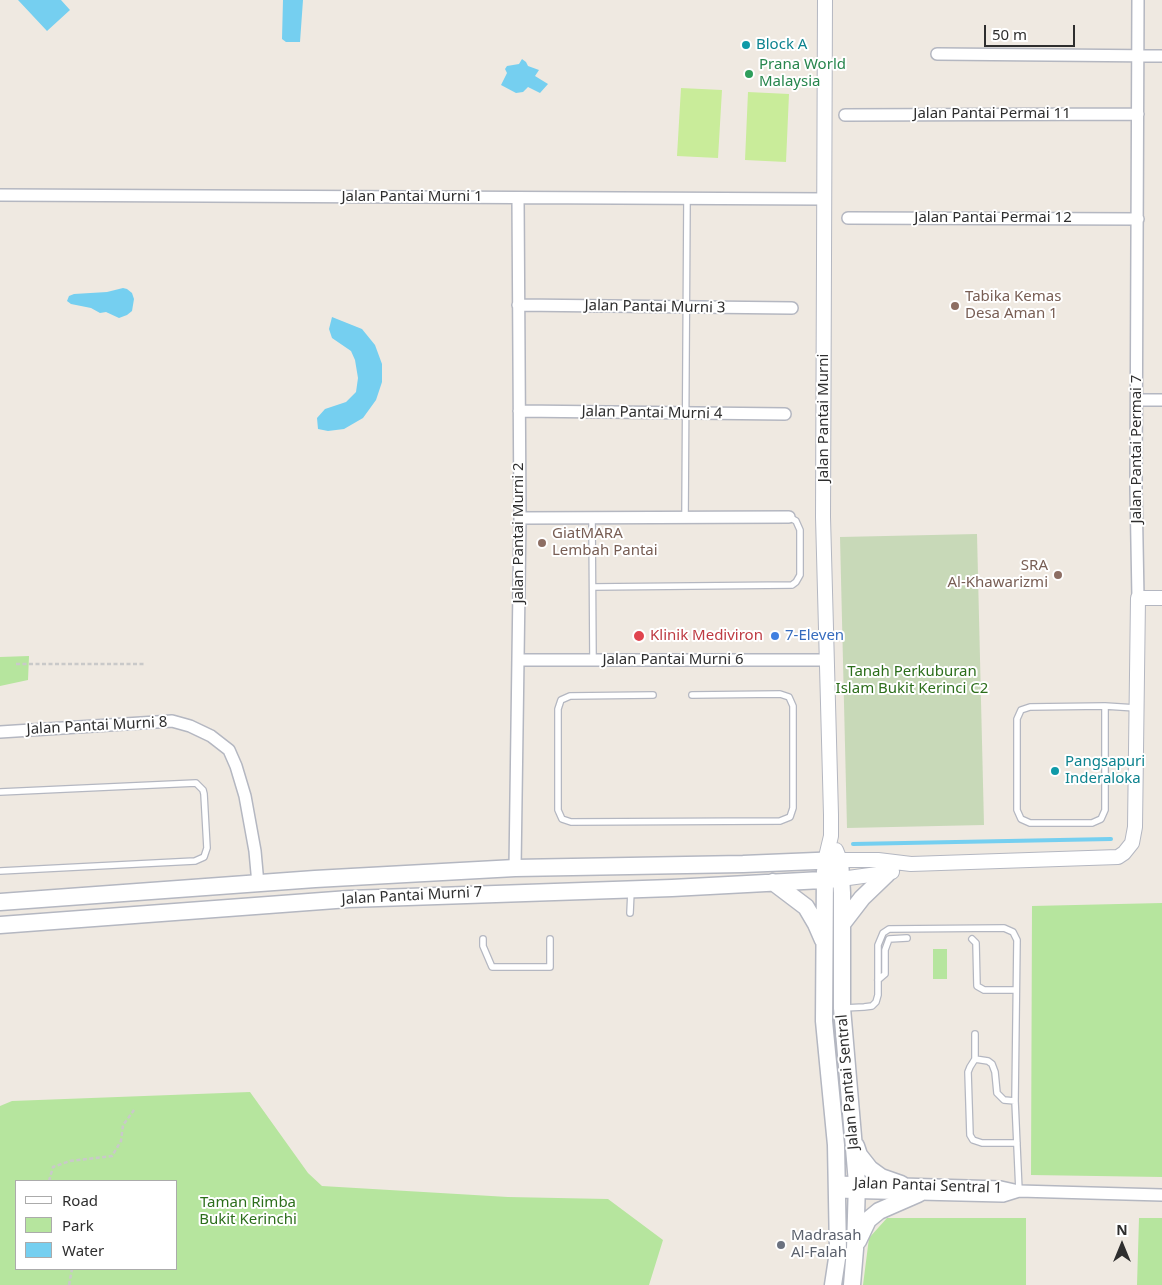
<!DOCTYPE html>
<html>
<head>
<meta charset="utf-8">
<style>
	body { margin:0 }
	#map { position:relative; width:1162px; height:1285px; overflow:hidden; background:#efe9e1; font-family:"Noto Sans",sans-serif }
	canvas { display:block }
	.legend { position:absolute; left:15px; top:1180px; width:162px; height:90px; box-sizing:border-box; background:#fff; border:1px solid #ababab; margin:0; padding:6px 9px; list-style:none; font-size:15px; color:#2e2e2e }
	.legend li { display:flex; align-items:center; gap:10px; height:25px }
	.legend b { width:25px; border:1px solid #ababab }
	.north { position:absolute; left:1097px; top:1220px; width:50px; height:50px; -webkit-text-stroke:4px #fff; paint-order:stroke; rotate:0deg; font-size:14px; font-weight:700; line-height:20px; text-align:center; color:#2e2e2e }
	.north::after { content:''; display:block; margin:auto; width:18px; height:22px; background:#2e2e2e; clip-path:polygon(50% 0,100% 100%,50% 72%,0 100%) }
	.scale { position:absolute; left:984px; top:25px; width:91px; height:22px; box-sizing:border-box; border:2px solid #2e2e2e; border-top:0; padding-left:6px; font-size:15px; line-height:18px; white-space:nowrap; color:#2e2e2e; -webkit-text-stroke:4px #fff; paint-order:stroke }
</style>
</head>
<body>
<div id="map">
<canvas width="1162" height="1285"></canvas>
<ul class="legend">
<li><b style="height:6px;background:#fff"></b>Road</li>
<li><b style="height:14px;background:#b6e59e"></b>Park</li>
<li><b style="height:14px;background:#75cff0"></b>Water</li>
</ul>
<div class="north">N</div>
<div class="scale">50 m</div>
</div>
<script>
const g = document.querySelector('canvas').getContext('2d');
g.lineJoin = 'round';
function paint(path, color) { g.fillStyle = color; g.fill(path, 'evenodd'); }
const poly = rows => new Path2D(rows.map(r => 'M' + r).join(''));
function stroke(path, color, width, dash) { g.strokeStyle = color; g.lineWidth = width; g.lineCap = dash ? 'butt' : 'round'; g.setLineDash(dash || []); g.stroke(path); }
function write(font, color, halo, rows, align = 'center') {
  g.font = font + ' "Noto Sans",sans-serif'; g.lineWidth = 4; g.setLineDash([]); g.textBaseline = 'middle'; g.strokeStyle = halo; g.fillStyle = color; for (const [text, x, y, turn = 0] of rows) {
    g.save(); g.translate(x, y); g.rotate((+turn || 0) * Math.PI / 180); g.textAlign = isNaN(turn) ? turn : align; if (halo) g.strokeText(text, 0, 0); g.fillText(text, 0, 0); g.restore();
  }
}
const green = poly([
	[29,656,28,680,0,686,0,657],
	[1162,903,1162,1177,1031,1175,1032,906],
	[933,949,947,949,947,979,933,979],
	[250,1092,308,1173,322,1186,508,1197,608,1199,663,1240,649,1285,0,1285,0,1106,12,1101],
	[16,1181,176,1181,176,1269,16,1269],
	[887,1218,1026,1218,1026,1285,863,1285,869,1238],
	[1139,1218,1162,1218,1162,1285,1137,1285]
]);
const cemetery = poly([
	[977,534,984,825,847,828,840,537]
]);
const pitch = poly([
	[681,88,722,90,718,158,677,156],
	[748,92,789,94,786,162,745,160]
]);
const water = poly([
	[18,0,61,0,70,10,47,31],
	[283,0,303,0,300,42,286,42,282,39],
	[522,59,526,62,528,66,539,70,535,76,548,84,540,93,528,87,523,92,516,93,501,85,507,73,505,69,507,66,519,64],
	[123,288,127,289,132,293,134,299,132,311,127,315,119,318,106,312,100,313,91,308,71,304,67,301,69,296,74,294,107,292],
	[332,317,362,329,375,345,382,364,382,382,376,400,363,418,344,429,328,431,318,429,317,418,325,409,346,402,356,392,358,378,355,360,351,351,332,338,329,329]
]);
const stream = poly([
	[853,844,1111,839]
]);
const path = poly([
	[16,664,145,664],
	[49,1181,53,1167,70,1161,112,1156,121,1141,123,1125,134,1110],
	[69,1285,72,1269]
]);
const service = poly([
	[592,518,593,660],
	[685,518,687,199],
	[593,587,792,585,796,582,800,575,800,530,796,521,789,517],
	[653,695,570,696,561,700,558,709,558,810,562,819,571,822,780,821,790,817,793,808,793,706,789,697,780,694,692,695],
	[1105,706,1105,810,1101,819,1092,823,1030,823,1021,819,1017,810,1017,719,1021,710,1030,707,1105,706,1136,708],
	[0,792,196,783,203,790,204,794,207,848,204,857,195,861,0,871],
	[630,913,631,891],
	[483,939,483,946,492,967,550,967,550,939],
	[972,939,976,943,977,986,984,990,1016,990],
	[878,980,885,974,885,950,889,939,907,938],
	[844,1008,864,1007,872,1006,876,1002,878,995,878,945,883,933,889,929,1004,928,1013,932,1017,940,1015,1101,1019,1191],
	[975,1034,975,1059,970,1067,968,1072,970,1135,973,1140,982,1143,1017,1143],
	[975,1059,988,1061,992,1064,995,1072,997,1093,1004,1100,1015,1101]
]);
const minor = poly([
	[937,54,1162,56],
	[845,115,1138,114],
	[0,195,825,199],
	[848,218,1138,219],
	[518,305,792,308],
	[1137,400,1162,400],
	[519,411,785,414],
	[520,518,789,517],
	[1138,598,1136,489,1138,0],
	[519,660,827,660],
	[0,732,172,721,190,726,211,736,229,750,236,766,245,796,255,851,258,884],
	[515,868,520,518,518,198],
	[836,1182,1001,1187,1019,1191,1162,1195],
	[836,1192,1003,1196,1019,1191]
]);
const tertiary = poly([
	[836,850,840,860,878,860,911,864,1118,857,1124,853,1132,843,1135,827,1138,598,1162,598],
	[825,861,831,836,831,815,823,517,825,0],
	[841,879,892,872]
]);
const secondary = poly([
	[825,871,824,1021,836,1145,838,1252,833,1285],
	[773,882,806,907,816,924,823,940],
	[0,902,315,879,515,868,743,864,840,860,842,893,842,1008,857,1183,855,1249,852,1285],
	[842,924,862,898,887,874],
	[0,925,349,899,672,888,841,879],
	[856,1146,859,1155,870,1169,881,1177,901,1184],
	[858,1241,868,1220,879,1211,918,1194]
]);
const markers = [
	[746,45,5,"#0f9aa8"],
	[749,74,5,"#2e9e5b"],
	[955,306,5,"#8d6e63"],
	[542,543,5,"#8d6e63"],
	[1058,575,5,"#8d6e63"],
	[639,636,6,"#e0444e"],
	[775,636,5,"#3f7fe0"],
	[1055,771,5,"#0f9aa8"],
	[781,1245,5,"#6b7280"]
];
const cultureNames = [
	["Block A",756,45],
	["Pangsapuri",1065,762],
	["Inderaloka",1065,779]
];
const leisureNames = [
	["Prana World",759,65],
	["Malaysia",759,82]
];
const streetNames = [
	["Jalan Pantai Permai 11",992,114],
	["Jalan Pantai Murni 1",412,197],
	["Jalan Pantai Permai 12",993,218],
	["Jalan Pantai Murni 3",655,307,1],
	["Jalan Pantai Murni 4",652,413,1],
	["Jalan Pantai Murni",824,418,-90],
	["Jalan Pantai Permai 7",1137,449,-90],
	["Jalan Pantai Murni 2",519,533,-90],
	["Jalan Pantai Murni 6",673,660],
	["Jalan Pantai Murni 8",97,726,-3],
	["Jalan Pantai Murni 7",412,896,-3],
	["Jalan Pantai Sentral",848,1082,-95],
	["Jalan Pantai Sentral 1",928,1186,2]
];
const educationNames = [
	["Tabika Kemas",965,297],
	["Desa Aman 1",965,314],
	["GiatMARA",552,534],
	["Lembah Pantai",552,551],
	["SRA",1048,566,"right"],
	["Al-Khawarizmi",1048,583,"right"]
];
const healthNames = [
	["Klinik Mediviron",650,636]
];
const shopNames = [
	["7-Eleven",785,636]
];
const parkNames = [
	["Tanah Perkuburan",912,672],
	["Islam Bukit Kerinci C2",912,689],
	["Taman Rimba",248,1203],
	["Bukit Kerinchi",248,1220]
];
const worshipNames = [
	["Madrasah",791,1236],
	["Al-Falah",791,1253]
];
paint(green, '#b6e59e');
paint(cemetery, '#c8d9b8');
paint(pitch, '#c9ec9a');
paint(water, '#75cff0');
stroke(stream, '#75cff0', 4);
stroke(service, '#b4b7c1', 8);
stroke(minor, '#b4b7c1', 14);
stroke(tertiary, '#b4b7c1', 16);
stroke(secondary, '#b4b7c1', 19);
stroke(path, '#c9c9c9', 2.5, [4, 2.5]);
stroke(service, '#fff', 5.5);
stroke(minor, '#fff', 11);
stroke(tertiary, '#fff', 14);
stroke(secondary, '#fff', 16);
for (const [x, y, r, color] of markers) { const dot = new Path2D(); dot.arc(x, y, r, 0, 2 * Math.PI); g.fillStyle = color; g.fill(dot); stroke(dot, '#fff', 2); }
write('15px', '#0d838f', '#fff', cultureNames, 'left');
write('15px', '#27864d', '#fff', leisureNames, 'left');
write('15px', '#2e2e2e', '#fff', streetNames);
write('15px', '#785e54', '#fff', educationNames, 'left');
write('15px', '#be3a42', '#fff', healthNames, 'left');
write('15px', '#366cbe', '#fff', shopNames, 'left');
write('15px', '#2c6e1b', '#fff', parkNames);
write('15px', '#5b616d', '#fff', worshipNames, 'left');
</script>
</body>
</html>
